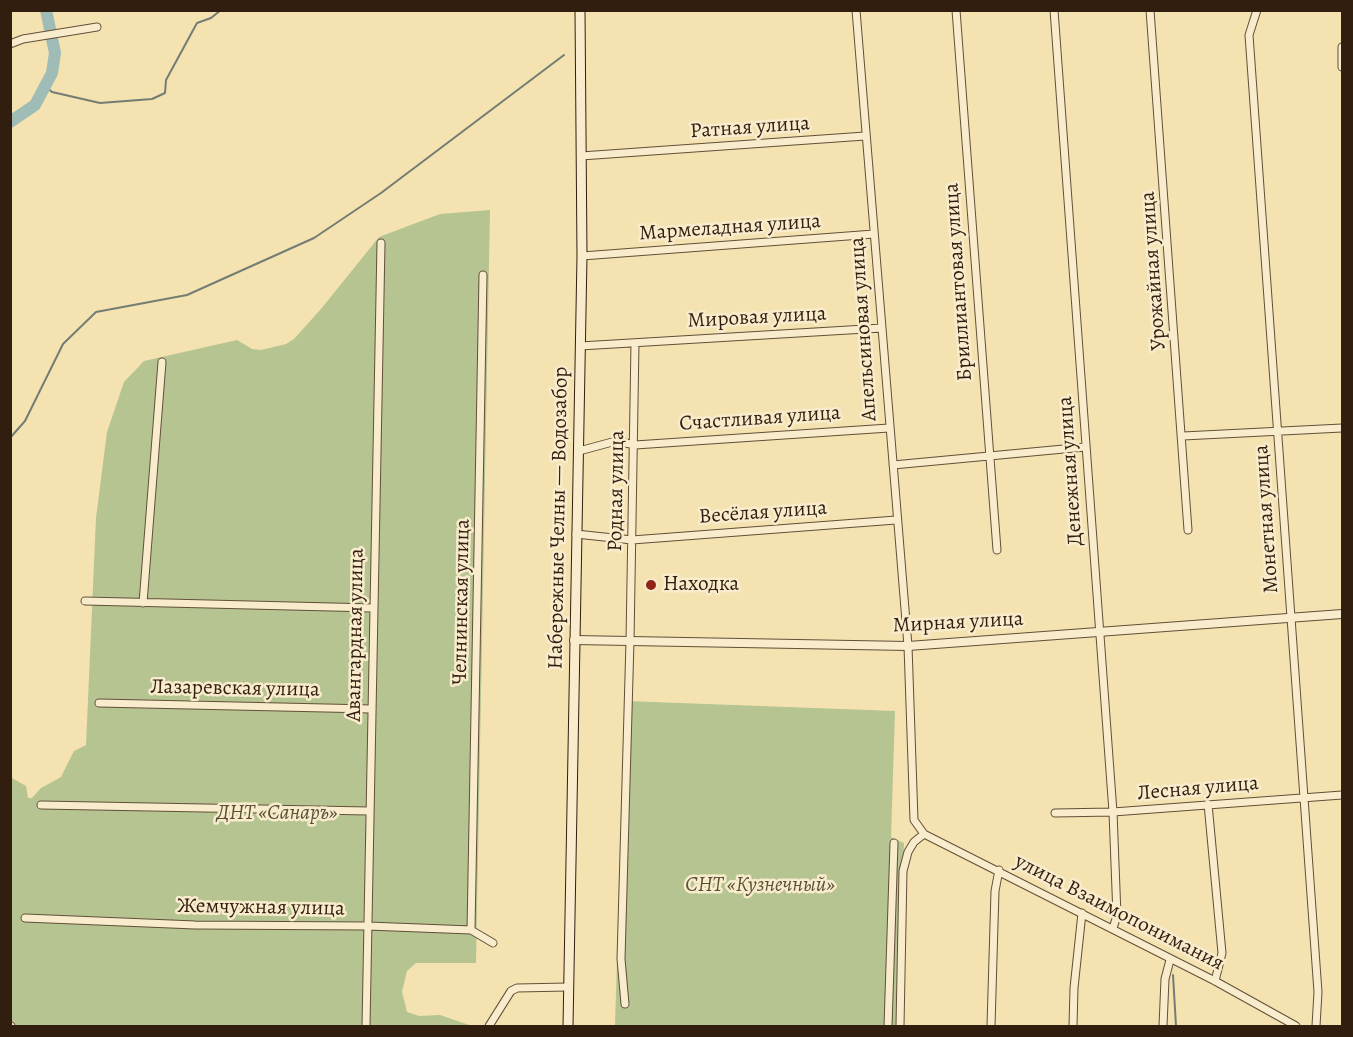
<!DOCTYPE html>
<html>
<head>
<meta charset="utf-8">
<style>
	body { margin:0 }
	#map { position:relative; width:1353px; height:1037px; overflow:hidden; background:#f4e2b1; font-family:Alegreya,serif }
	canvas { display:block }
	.frame { position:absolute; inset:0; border:12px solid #321e0f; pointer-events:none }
</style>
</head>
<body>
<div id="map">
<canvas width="1353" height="1037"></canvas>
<div class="frame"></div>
</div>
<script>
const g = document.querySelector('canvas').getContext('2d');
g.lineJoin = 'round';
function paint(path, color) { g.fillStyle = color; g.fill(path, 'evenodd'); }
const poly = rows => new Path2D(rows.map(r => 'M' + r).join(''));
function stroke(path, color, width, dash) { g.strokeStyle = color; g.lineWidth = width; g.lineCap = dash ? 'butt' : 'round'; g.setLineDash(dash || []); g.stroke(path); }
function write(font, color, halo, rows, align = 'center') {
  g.font = font + ' Alegreya,serif'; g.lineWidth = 5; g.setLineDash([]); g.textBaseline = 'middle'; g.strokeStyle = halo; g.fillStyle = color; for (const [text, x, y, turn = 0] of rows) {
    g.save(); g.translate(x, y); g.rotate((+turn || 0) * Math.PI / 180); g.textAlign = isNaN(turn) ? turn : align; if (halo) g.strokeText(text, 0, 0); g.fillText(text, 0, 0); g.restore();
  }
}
const green = poly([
	[490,210,476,963,416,963,407,971,402,992,407,1012,419,1016,440,1015,472,1026,11,1026,10,777,26,786,28,798,32,798,41,788,61,777,74,751,86,745,96,518,107,432,124,382,144,361,237,340,252,349,261,350,286,344,294,339,321,309,379,237,440,214],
	[625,701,895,711,891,837,904,843,897,1026,615,1026]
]);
const stream = poly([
	[45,86,52,92,100,103,152,99,165,93,166,80,197,23,211,18,221,10],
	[10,438,25,421,63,344,96,312,187,295,314,238,381,193,564,55],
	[1173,975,1176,1026]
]);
const river = poly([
	[10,122,35,105,52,73,55,53,46,10]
]);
const minor = poly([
	[856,10,908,646,914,820,924,834,1215,981,1296,1026],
	[956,10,997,550],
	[1054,10,1113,812,1117,916,1113,928],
	[1150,10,1188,530],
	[1257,10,1249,35,1318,992,1316,1026],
	[10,44,23,39,97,27],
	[1342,47,1342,67],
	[581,156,865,136],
	[582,256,874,234],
	[580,346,882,328],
	[1183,436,1342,428],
	[579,451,616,441,635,445,889,428],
	[893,465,1085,447],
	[576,534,632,540,896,520],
	[85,601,373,608],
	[143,603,162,362],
	[99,703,371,709],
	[1208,804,1222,953,1215,981],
	[41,805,369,811],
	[1055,813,1113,812,1342,795],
	[25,918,195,925,368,926,471,930,493,943],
	[471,930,483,275],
	[625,1004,621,959,630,641,635,343],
	[10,1026,11,1026],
	[366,1026,381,243],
	[489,1026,511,991,517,988,568,987],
	[888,1026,894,843],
	[900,1026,903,871,908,852,914,842,924,834],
	[991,1026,995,891,999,870],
	[1073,1026,1074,988,1082,913],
	[1163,1026,1165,979,1170,960]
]);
const tertiary = poly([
	[574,640,908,646,1342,614]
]);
const secondary = poly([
	[568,1026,582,256,580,10]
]);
const markers = [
	[651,585,6,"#8f2418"]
];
const streetNames = [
	["Ратная улица",750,128,-4],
	["Мармеладная улица",730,228,-4],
	["Урожайная улица",1154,271,-94],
	["Бриллиантовая улица",959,282,-94],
	["Мировая улица",757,318,-3],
	["Апельсиновая улица",864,329,-94],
	["Счастливая улица",760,419,-4],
	["Денежная улица",1071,471,-94],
	["Родная улица",617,491,-89],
	["Весёлая улица",763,513,-4],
	["Набережные Челны — Водозабор",559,518,-89],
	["Монетная улица",1267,519,-94],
	["Челнинская улица",462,602,-89],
	["Мирная улица",958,623,-3],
	["Авангардная улица",356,635,-89],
	["Лазаревская улица",235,689,1],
	["Лесная улица",1198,789,-5],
	["Жемчужная улица",261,908,1],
	["улица Взаимопонимания",1119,913,27]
];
const poiNames = [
	["Находка",663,585]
];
const parkNames = [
	["ДНТ «Санаръ»",277,814],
	["СНТ «Кузнечный»",760,886]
];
paint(green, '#b5c491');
stroke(stream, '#737d73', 2);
stroke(river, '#9fbcb6', 12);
stroke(minor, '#624f38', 9);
stroke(tertiary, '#624f38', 10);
stroke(secondary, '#321e0f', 11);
stroke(minor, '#f8eccc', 7);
stroke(tertiary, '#f8eccc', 8);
stroke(secondary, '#f8eccc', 9);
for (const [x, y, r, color] of markers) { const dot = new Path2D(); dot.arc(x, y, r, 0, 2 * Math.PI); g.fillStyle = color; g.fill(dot); stroke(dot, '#f8eccc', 2); }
write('21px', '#321e0f', '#f8eccc', streetNames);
write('21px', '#321e0f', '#f8eccc', poiNames, 'left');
write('italic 21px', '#595036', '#f8eccc', parkNames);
</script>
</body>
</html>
